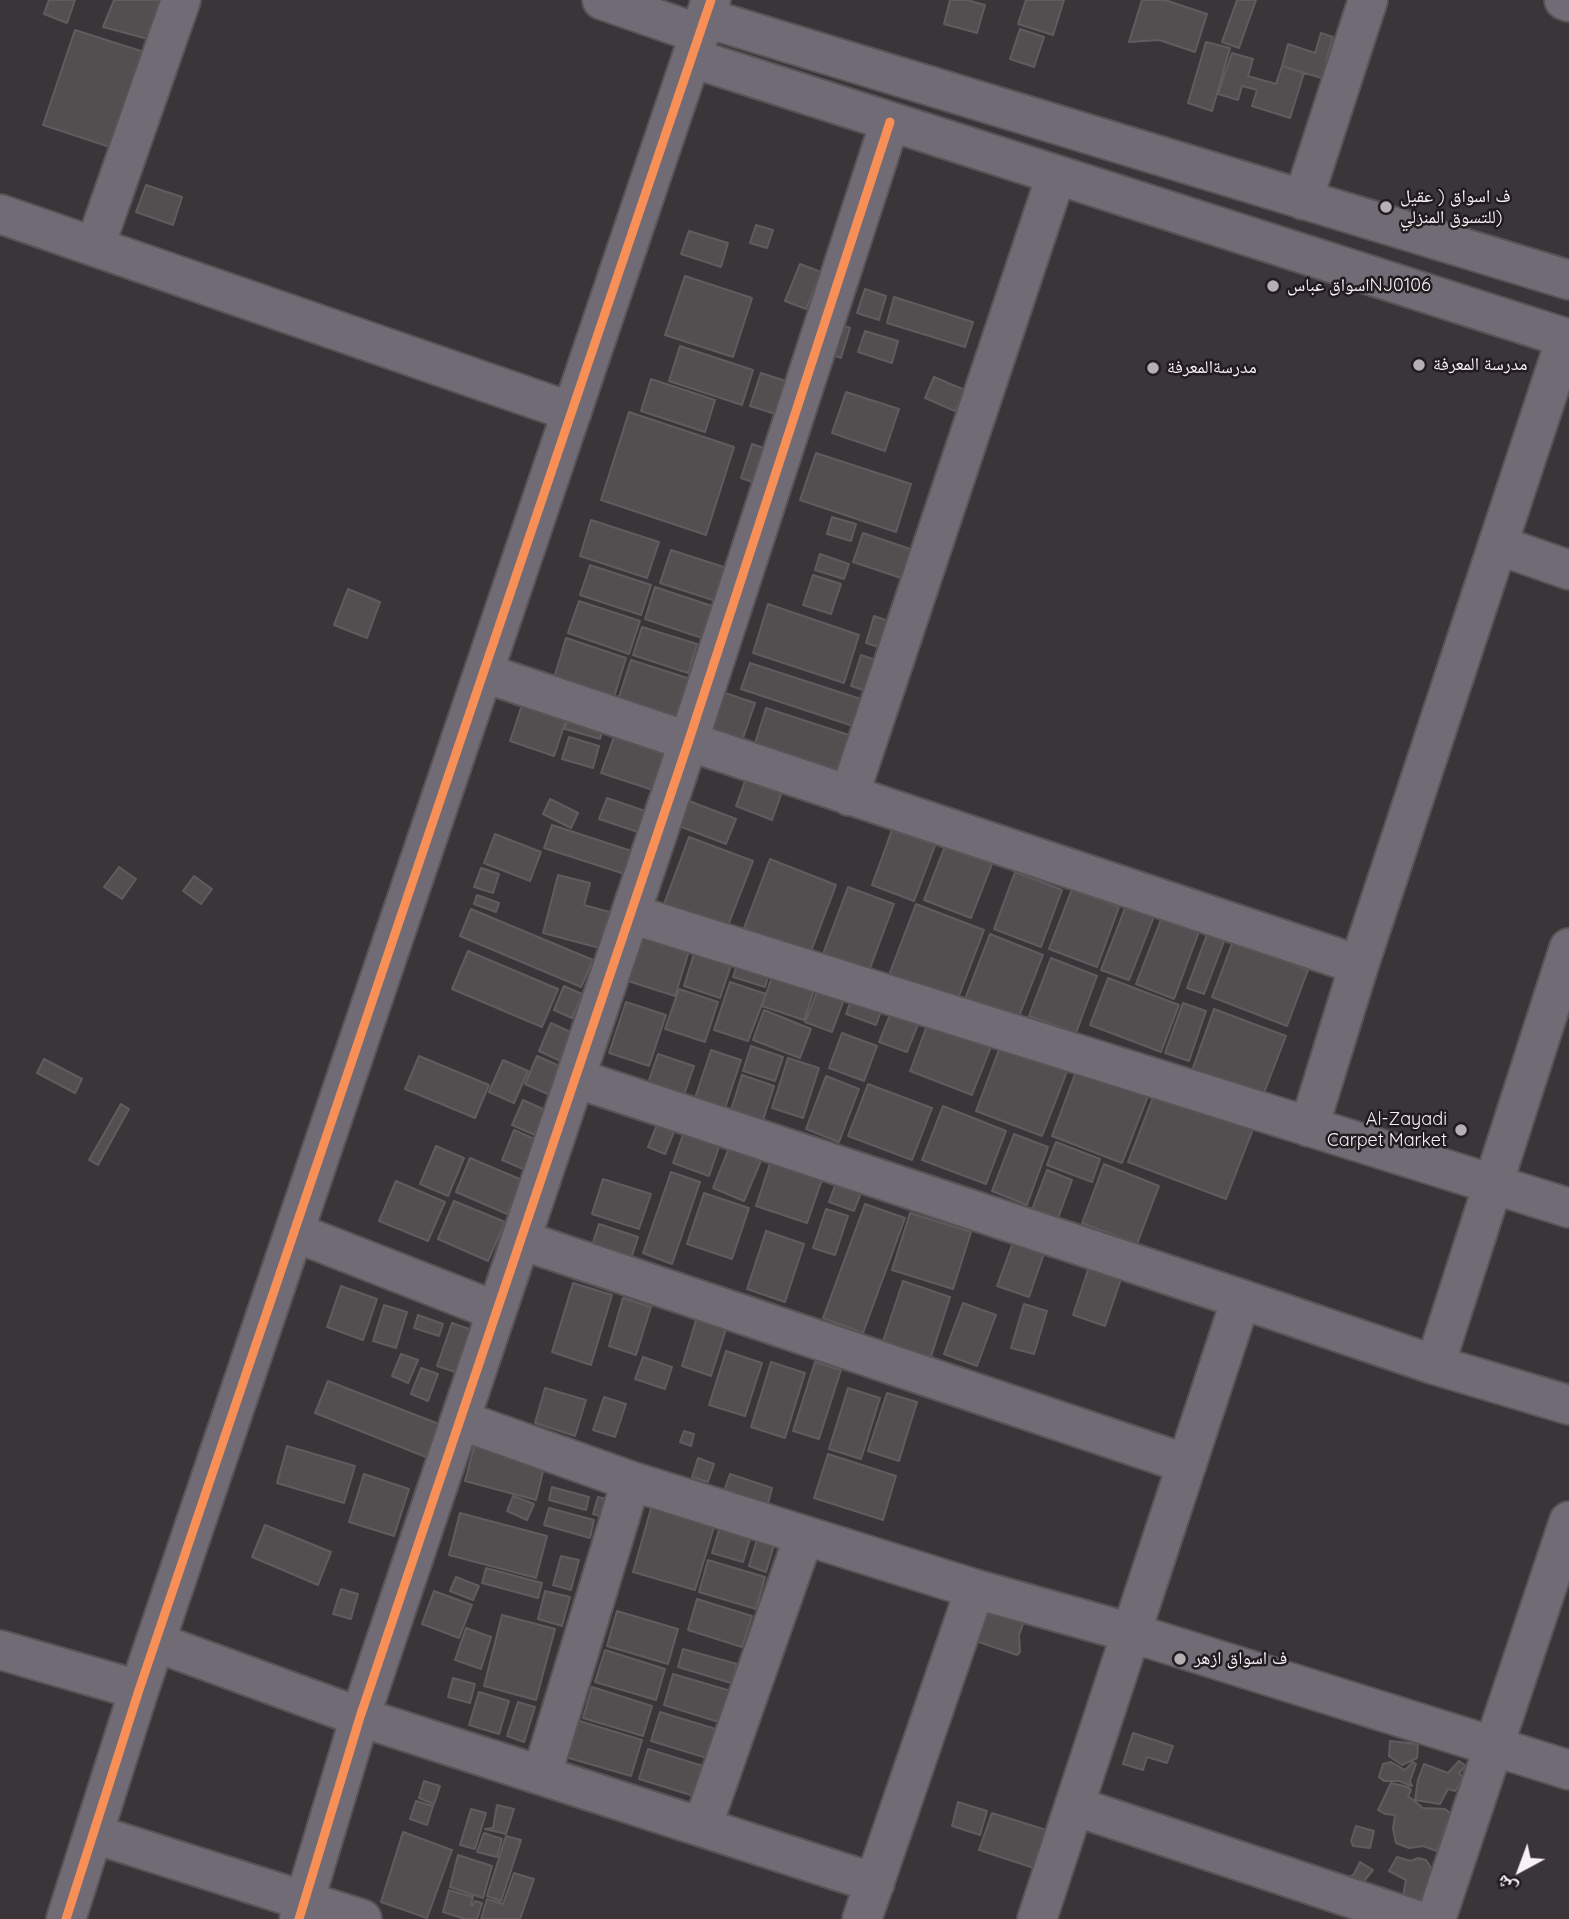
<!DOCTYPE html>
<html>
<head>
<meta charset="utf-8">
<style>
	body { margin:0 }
	#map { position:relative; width:1569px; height:1919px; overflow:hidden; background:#3a3539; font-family:Quicksand,"Noto Naskh Arabic",sans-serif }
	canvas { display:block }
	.north { position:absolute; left:1485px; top:1835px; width:70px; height:70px; -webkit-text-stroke:5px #211c1f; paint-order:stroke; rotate:221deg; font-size:19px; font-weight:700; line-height:28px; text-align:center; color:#f8f1f6 }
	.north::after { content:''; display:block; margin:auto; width:24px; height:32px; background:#f8f1f6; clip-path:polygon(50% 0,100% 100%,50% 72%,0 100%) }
</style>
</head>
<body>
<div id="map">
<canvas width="1569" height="1919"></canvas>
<div class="north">ش</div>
</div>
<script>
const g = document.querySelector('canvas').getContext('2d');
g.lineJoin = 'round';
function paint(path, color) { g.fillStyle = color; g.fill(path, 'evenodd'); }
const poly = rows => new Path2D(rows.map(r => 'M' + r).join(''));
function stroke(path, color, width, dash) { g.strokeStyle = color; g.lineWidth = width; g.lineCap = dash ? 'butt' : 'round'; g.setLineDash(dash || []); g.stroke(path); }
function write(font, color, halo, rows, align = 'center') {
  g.font = font + ' Quicksand,"Noto Naskh Arabic",sans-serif'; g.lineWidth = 5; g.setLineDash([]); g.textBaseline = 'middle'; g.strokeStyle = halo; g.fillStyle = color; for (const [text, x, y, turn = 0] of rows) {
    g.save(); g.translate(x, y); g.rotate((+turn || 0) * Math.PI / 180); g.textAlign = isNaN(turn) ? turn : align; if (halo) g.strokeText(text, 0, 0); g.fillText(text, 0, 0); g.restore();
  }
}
const building = poly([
	[49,0,75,0,67,23,44,14,49,0],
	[114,0,162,0,148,39,103,27,114,0],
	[950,0,967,0,985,5,977,33,944,24,950,0],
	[1026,0,1064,0,1053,35,1018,24,1026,0],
	[1142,0,1165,0,1207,14,1195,52,1159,40,1129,42,1142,0],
	[1237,0,1256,0,1239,48,1222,42,1237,0],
	[1020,29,1044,37,1034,67,1010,59,1020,29],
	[75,30,144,52,113,148,43,125,75,30],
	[1321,33,1333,37,1326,60,1334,62,1328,80,1282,66,1288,44,1315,53,1321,33],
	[1206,42,1230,48,1212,111,1188,103,1206,42],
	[1232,53,1253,59,1248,76,1276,84,1282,66,1304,73,1290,118,1252,106,1257,90,1242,86,1238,100,1218,94,1232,53],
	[146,185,182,197,173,225,136,212,146,185],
	[756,225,773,230,767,248,750,243,756,225],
	[689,231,728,243,721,267,681,254,689,231],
	[800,264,821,272,806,309,785,301,800,264],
	[685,276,752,298,733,357,665,335,685,276],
	[865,289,886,296,879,320,857,313,865,289],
	[894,297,973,322,965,347,887,323,894,297],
	[834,322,850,328,841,358,824,352,834,322],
	[865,331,898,341,892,363,858,352,865,331],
	[680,346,753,370,742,405,669,381,680,346],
	[761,373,795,384,785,417,750,406,761,373],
	[934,377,965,390,955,411,925,398,934,377],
	[651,379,715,400,705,432,641,411,651,379],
	[846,392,899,409,885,451,832,433,846,392],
	[629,412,734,447,706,535,601,500,629,412],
	[752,444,775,452,764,486,741,478,752,444],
	[816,453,911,484,896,532,800,500,816,453],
	[832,517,856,524,851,541,827,534,832,517],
	[591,520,659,542,647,578,580,556,591,520],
	[863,533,922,553,913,582,853,562,863,533],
	[671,550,730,569,719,602,660,583,671,550],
	[820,554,849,564,844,579,815,570,820,554],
	[590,565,651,585,641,615,580,595,590,565],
	[813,575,841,584,831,614,803,605,813,575],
	[655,587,724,610,714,642,645,619,655,587],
	[348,589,380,602,367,638,334,625,348,589],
	[579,601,640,621,629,654,568,633,579,601],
	[768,604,859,635,844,683,753,653,768,604],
	[874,616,891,622,882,648,866,643,874,616],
	[642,627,697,644,688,673,633,655,642,627],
	[566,638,626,658,614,697,554,678,566,638],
	[861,655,885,663,875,694,851,686,861,655],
	[631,660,700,682,687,722,618,700,631,660],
	[750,663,870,702,862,729,741,689,750,663],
	[719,691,755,703,742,741,706,729,719,691],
	[525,696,569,711,554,756,510,741,525,696],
	[766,708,852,736,841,771,755,743,766,708],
	[569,715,604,725,600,739,565,729,569,715],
	[615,734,675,754,662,793,601,773,615,734],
	[569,737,599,746,593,768,562,759,569,737],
	[749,770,785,783,772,820,736,806,749,770],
	[607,798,651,813,644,834,599,819,607,798],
	[550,799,578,813,571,828,543,814,550,799],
	[689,801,736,819,726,844,679,826,689,801],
	[552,825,647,856,640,879,544,848,552,825],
	[893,827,936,843,914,901,872,885,893,827],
	[495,834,541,852,530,881,484,863,495,834],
	[689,837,753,861,727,928,664,904,689,837],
	[945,846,992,864,971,918,924,900,945,846],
	[770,859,836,885,810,954,744,928,770,859],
	[119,867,136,879,122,899,104,887,119,867],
	[481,868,499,874,493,893,474,887,481,868],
	[1015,872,1062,890,1041,947,994,929,1015,872],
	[558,875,590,883,584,905,617,914,607,950,543,933,558,875],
	[194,876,212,889,201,904,183,891,194,876],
	[848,887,894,904,869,971,823,954,848,887],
	[1072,889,1119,907,1097,967,1049,949,1072,889],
	[477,895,499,903,496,912,474,904,477,895],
	[1127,903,1155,914,1129,980,1101,970,1127,903],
	[916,904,984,930,957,1001,889,975,916,904],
	[471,909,593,960,581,987,460,936,471,909],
	[1164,912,1201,926,1174,999,1136,984,1164,912],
	[646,926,692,941,675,996,628,981,646,926],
	[1209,929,1226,936,1204,994,1187,988,1209,929],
	[990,934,1043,955,1018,1019,965,999,990,934],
	[1233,941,1308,970,1287,1026,1212,997,1233,941],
	[697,944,734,956,720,998,684,986,697,944],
	[468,951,558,989,542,1027,452,989,468,951],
	[1051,958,1097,976,1076,1033,1029,1016,1051,958],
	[738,962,769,973,765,987,733,977,738,962],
	[775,968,817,982,804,1020,762,1006,775,968],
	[1108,978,1179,1005,1161,1052,1090,1025,1108,978],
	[730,982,766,994,748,1041,714,1030,730,982],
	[564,986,582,994,572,1018,554,1010,564,986],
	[819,987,845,997,832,1032,805,1022,819,987],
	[679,989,718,1002,705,1042,665,1029,679,989],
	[853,995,883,1006,876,1025,846,1014,853,995],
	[626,1002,666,1015,649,1066,609,1053,626,1002],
	[1183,1003,1206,1011,1189,1061,1165,1053,1183,1003],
	[1214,1009,1286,1036,1260,1103,1190,1076,1214,1009],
	[764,1010,811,1029,800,1058,753,1040,764,1010],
	[891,1012,919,1022,907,1052,879,1042,891,1012],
	[929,1020,992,1044,972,1095,910,1071,929,1020],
	[551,1023,575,1034,563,1062,539,1051,551,1023],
	[842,1033,877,1046,864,1081,829,1068,842,1033],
	[1003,1039,1070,1064,1042,1136,976,1111,1003,1039],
	[751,1046,783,1057,775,1081,743,1071,751,1046],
	[711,1050,741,1060,724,1111,694,1101,711,1050],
	[658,1054,694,1066,683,1098,647,1086,658,1054],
	[419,1056,489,1085,475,1118,405,1089,419,1056],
	[537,1056,562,1067,550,1095,525,1084,537,1056],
	[788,1058,819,1068,803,1118,772,1108,788,1058],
	[44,1059,82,1079,75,1093,37,1073,44,1059],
	[503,1060,528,1071,514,1103,489,1092,503,1060],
	[1077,1069,1148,1096,1122,1163,1052,1136,1077,1069],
	[742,1075,774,1086,763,1120,731,1110,742,1075],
	[826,1076,859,1089,839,1142,806,1129,826,1076],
	[868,1084,932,1108,912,1160,848,1136,868,1084],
	[1155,1092,1253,1129,1226,1199,1128,1162,1155,1092],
	[523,1100,545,1110,535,1135,512,1125,523,1100],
	[121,1104,129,1109,98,1165,89,1160,121,1104],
	[943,1106,1006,1131,986,1184,922,1160,943,1106],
	[659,1120,676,1127,665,1154,648,1147,659,1120],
	[514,1130,548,1145,535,1174,502,1160,514,1130],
	[684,1132,720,1144,709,1176,673,1163,684,1132],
	[1014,1134,1048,1147,1027,1205,992,1191,1014,1134],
	[1056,1142,1100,1159,1092,1182,1047,1165,1056,1142],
	[731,1143,763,1156,744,1201,713,1188,731,1143],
	[436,1146,464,1158,448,1196,420,1184,436,1146],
	[773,1154,825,1171,807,1223,756,1206,773,1154],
	[470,1158,522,1180,507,1214,456,1192,470,1158],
	[1104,1164,1159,1186,1137,1244,1082,1223,1104,1164],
	[1047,1170,1072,1180,1057,1221,1031,1212,1047,1170],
	[671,1172,700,1182,672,1264,643,1253,671,1172],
	[603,1179,651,1194,639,1229,592,1214,603,1179],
	[837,1180,862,1190,854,1211,829,1202,837,1180],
	[396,1181,445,1202,428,1241,379,1221,396,1181],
	[704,1193,749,1208,732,1259,687,1244,704,1193],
	[454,1201,505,1222,488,1261,438,1239,454,1201],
	[865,1204,905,1218,863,1333,823,1318,865,1204],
	[826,1209,848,1216,835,1255,813,1248,826,1209],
	[910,1213,971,1232,953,1289,892,1270,910,1213],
	[599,1224,638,1237,629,1265,590,1252,599,1224],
	[766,1231,804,1244,785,1302,747,1289,766,1231],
	[1016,1234,1047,1245,1029,1297,997,1286,1016,1234],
	[1091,1261,1123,1273,1105,1326,1073,1315,1091,1261],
	[903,1281,950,1297,928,1366,880,1350,903,1281],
	[573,1283,612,1295,591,1365,552,1352,573,1283],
	[341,1286,377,1299,363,1340,327,1327,341,1286],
	[623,1298,651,1307,636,1355,609,1346,623,1298],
	[963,1303,996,1315,977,1366,944,1354,963,1303],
	[1024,1304,1047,1311,1034,1354,1011,1348,1024,1304],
	[384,1305,407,1312,396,1348,373,1341,384,1305],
	[418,1315,443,1324,439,1336,414,1328,418,1315],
	[697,1317,727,1326,711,1376,682,1366,697,1317],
	[452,1323,475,1331,461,1374,437,1366,452,1323],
	[726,1351,762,1363,745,1416,709,1405,726,1351],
	[401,1354,418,1360,408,1383,392,1376,401,1354],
	[643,1357,672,1367,665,1389,635,1379,643,1357],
	[771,1362,805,1373,785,1438,751,1427,771,1362],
	[815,1362,841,1370,819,1439,793,1431,815,1362],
	[421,1368,438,1374,428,1401,411,1394,421,1368],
	[328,1381,439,1424,426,1457,315,1413,328,1381],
	[545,1388,586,1400,575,1436,535,1423,545,1388],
	[848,1388,880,1398,861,1459,829,1449,848,1388],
	[887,1393,917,1402,899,1461,868,1451,887,1393],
	[604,1397,626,1404,615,1437,593,1430,604,1397],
	[684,1431,694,1434,691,1446,680,1442,684,1431],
	[477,1436,547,1455,536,1500,465,1481,477,1436],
	[287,1446,355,1466,344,1503,277,1483,287,1446],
	[828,1454,896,1476,883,1520,814,1498,828,1454],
	[698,1458,714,1464,708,1482,692,1477,698,1458],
	[364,1474,409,1489,394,1536,349,1522,364,1474],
	[730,1474,772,1488,767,1507,723,1494,730,1474],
	[552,1487,589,1497,586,1510,549,1500,552,1487],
	[513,1496,534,1504,527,1520,507,1511,513,1496],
	[598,1497,617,1502,613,1520,593,1514,598,1497],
	[654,1498,717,1517,695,1590,633,1572,654,1498],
	[549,1508,594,1520,590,1538,544,1525,549,1508],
	[460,1513,547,1536,536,1578,449,1555,460,1513],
	[722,1520,753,1529,743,1562,712,1553,722,1520],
	[265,1525,331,1552,318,1585,252,1557,265,1525],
	[759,1533,776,1538,766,1572,749,1566,759,1533],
	[561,1556,579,1560,571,1590,553,1585,561,1556],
	[708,1560,765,1577,756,1609,699,1592,708,1560],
	[486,1568,542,1583,538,1598,482,1583,486,1568],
	[456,1577,479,1586,473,1600,450,1591,456,1577],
	[341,1589,358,1594,351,1619,333,1614,341,1589],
	[434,1591,472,1605,459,1638,422,1624,434,1591],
	[545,1591,570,1597,562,1626,538,1619,545,1591],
	[697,1599,752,1616,742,1647,688,1630,697,1599],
	[989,1602,1027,1613,1019,1635,1020,1652,1017,1655,973,1640,989,1602],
	[617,1611,678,1629,668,1664,607,1646,617,1611],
	[502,1615,555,1629,536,1700,484,1686,502,1615],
	[466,1628,491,1637,481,1669,455,1660,466,1628],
	[683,1649,737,1664,731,1683,678,1667,683,1649],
	[605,1650,665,1669,656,1700,595,1682,605,1650],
	[673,1674,731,1691,722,1723,664,1705,673,1674],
	[453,1678,475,1684,470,1703,448,1697,453,1678],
	[592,1687,652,1706,643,1736,583,1718,592,1687],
	[479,1692,509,1701,499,1734,469,1725,479,1692],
	[518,1702,535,1707,524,1742,507,1736,518,1702],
	[660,1712,719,1730,710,1759,651,1741,660,1712],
	[573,1719,642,1740,631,1776,562,1756,573,1719],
	[1133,1733,1173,1746,1167,1763,1147,1757,1143,1770,1123,1764,1133,1733],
	[1390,1741,1418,1744,1417,1758,1402,1765,1389,1756,1390,1741],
	[648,1749,706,1767,697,1797,639,1779,648,1749],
	[1459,1761,1466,1766,1459,1773,1463,1778,1455,1791,1448,1789,1440,1804,1415,1800,1418,1780,1424,1764,1448,1773,1459,1761],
	[1391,1762,1405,1770,1413,1762,1416,1764,1410,1781,1412,1786,1399,1781,1384,1781,1379,1777,1383,1764,1391,1762],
	[424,1781,440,1786,434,1804,419,1798,424,1781],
	[1391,1783,1408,1787,1411,1790,1408,1796,1423,1808,1445,1809,1450,1813,1437,1851,1423,1846,1409,1848,1396,1843,1393,1829,1395,1815,1385,1814,1378,1810,1391,1783],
	[416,1801,433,1806,427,1825,410,1819,416,1801],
	[958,1802,987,1811,980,1835,952,1826,958,1802],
	[497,1805,514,1809,506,1834,485,1829,493,1828,497,1805],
	[471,1809,486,1813,475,1849,460,1845,471,1809],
	[992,1813,1059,1834,1043,1871,979,1850,992,1813],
	[1356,1826,1374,1831,1370,1848,1353,1846,1351,1841,1356,1826],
	[403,1832,452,1850,427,1918,381,1902,403,1832],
	[484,1833,502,1839,497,1857,477,1852,484,1833],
	[506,1836,521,1840,501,1901,487,1896,506,1836],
	[458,1855,492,1866,483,1898,450,1887,458,1855],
	[1397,1857,1411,1861,1418,1858,1426,1860,1430,1866,1432,1870,1424,1900,1403,1896,1406,1880,1389,1871,1397,1857],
	[1360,1862,1373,1870,1359,1887,1347,1879,1354,1874,1360,1862],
	[514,1873,534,1879,520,1919,481,1919,487,1899,503,1904,514,1873],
	[449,1890,473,1897,471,1905,473,1905,475,1901,482,1903,477,1919,465,1919,443,1912,449,1890]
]);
const minor = poly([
	[602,0,700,34],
	[1564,0,1569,2],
	[706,18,1569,280],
	[692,58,1569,339],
	[1303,200,1368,0],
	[0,214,572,412],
	[95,246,181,0],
	[1498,545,1569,570],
	[484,673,1359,965],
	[849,796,1056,176],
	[631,914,1569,1208],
	[575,1078,1241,1299,1435,1365,1569,1405],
	[1309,1127,1359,965,1566,338],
	[294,1232,496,1311],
	[521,1240,1187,1464],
	[1435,1365,1569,948],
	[460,1420,631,1481,975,1589,1132,1633,1569,1770],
	[155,1642,360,1717,875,1883],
	[0,1650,139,1690],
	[542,1774,631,1481],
	[1074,1806,1414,1919],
	[702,1827,804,1536],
	[94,1834,362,1919],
	[66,1919,139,1690,711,0],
	[299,1919,360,1717,688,743,890,122],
	[862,1919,975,1589],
	[1037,1919,1241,1299],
	[1436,1919,1569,1521]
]);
const cycleway = poly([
	[66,1919,139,1690,711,0],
	[299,1919,360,1717,688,743,890,122]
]);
const markers = [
	[1386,207,7,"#b6afb4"],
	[1273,286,7,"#b6afb4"],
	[1419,365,7,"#b6afb4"],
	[1153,368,7,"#b6afb4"],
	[1461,1130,7,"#b6afb4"],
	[1180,1659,7,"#b6afb4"]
];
const poiNames = [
	["ف اسواق ( عقيل",1400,197],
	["للتسوق المنزلي)",1400,218],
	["اسواق عباسNJ0106",1287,286],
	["مدرسة المعرفة",1433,365],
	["مدرسةالمعرفة",1167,368],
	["Al-Zayadi",1447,1120,"right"],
	["Carpet Market",1447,1141,"right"],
	["ف اسواق ازهر",1194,1659]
];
paint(building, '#534f51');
stroke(building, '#605c5e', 2);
stroke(minor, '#585456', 42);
stroke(minor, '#716b75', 38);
stroke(cycleway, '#f78f57', 9);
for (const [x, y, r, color] of markers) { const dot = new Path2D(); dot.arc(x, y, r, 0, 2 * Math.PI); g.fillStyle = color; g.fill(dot); stroke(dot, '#211c1f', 2.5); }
write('18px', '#f8f1f6', '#211c1f', poiNames, 'left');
</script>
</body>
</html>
